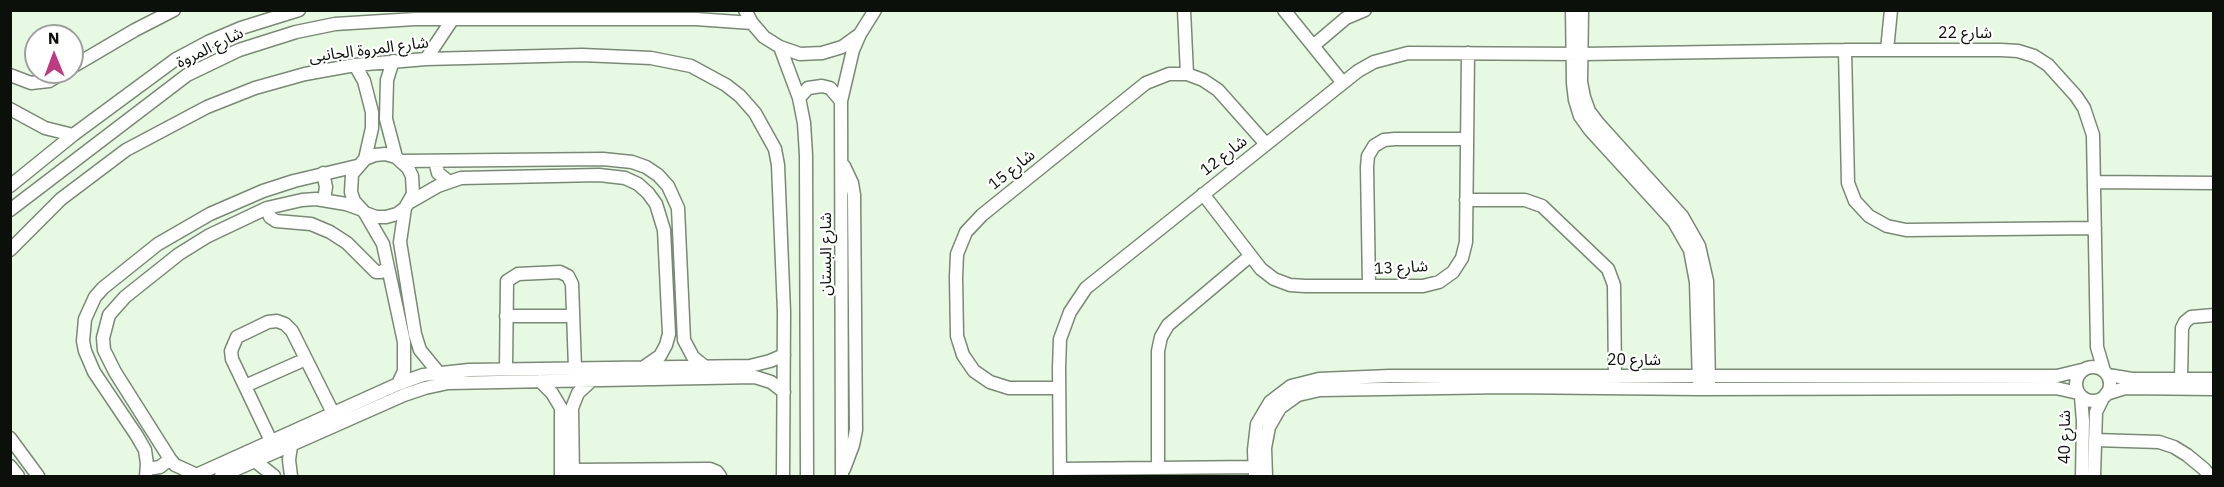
<!DOCTYPE html>
<html>
<head>
<meta charset="utf-8">
<style>
	body { margin:0 }
	#map { position:relative; width:2224px; height:487px; overflow:hidden; background:#e8f9e3; font-family:"IBM Plex Sans",sans-serif }
	canvas { display:block }
	.frame { position:absolute; inset:0; border:12px solid #0b110a; pointer-events:none }
	.north { position:absolute; left:24px; top:24px; width:60px; height:60px; box-sizing:border-box; background:#fff; border:2px solid #9da09d; border-radius:50%; rotate:359deg; font-size:16px; font-weight:700; line-height:24px; text-align:center; color:#0b110a }
	.north::after { content:''; display:block; margin:auto; width:21px; height:27px; background:#be3b82; clip-path:polygon(50% 0,100% 100%,50% 72%,0 100%) }
</style>
</head>
<body>
<div id="map">
<canvas width="2224" height="487"></canvas>
<div class="frame"></div>
<div class="north">N</div>
</div>
<script>
const g = document.querySelector('canvas').getContext('2d');
g.lineJoin = 'round';
const poly = rows => new Path2D(rows.map(r => 'M' + r).join(''));
function stroke(path, color, width, dash) { g.strokeStyle = color; g.lineWidth = width; g.lineCap = dash ? 'butt' : 'round'; g.setLineDash(dash || []); g.stroke(path); }
function write(font, color, halo, rows, align = 'center') {
  g.font = font + ' "IBM Plex Sans","Noto Sans Arabic",sans-serif'; g.lineWidth = 4.5; g.setLineDash([]); g.textBaseline = 'middle'; g.strokeStyle = halo; g.fillStyle = color; for (const [text, x, y, turn = 0] of rows) {
    g.save(); g.translate(x, y); g.rotate((+turn || 0) * Math.PI / 180); g.textAlign = isNaN(turn) ? turn : align; if (halo) g.strokeText(text, 0, 0); g.fillText(text, 0, 0); g.restore();
  }
}
const minor = poly([
	[745,10,752,23,764,37,780,47,800,54,822,53,842,47,860,34,875,10],
	[1184,10,1187,74],
	[1284,10,1343,83],
	[1572,10,1573,83,1575,100,1580,116,1590,130,1674,222,1690,250,1696,282,1699,385],
	[1582,10,1581,82,1584,97,1589,111,1598,123,1682,216,1699,246,1707,281,1709,385],
	[1313,46,1346,18,1365,10],
	[780,47,799,98,804,123,806,155,807,476],
	[1845,50,1848,183,1855,201,1869,216,1887,226,1906,230,2095,228],
	[1887,50,1891,10],
	[426,59,452,20],
	[393,61,387,80,386,119,396,157,408,168,412,176,413,194,405,208,397,214,386,217,376,217,365,213,354,201,351,192,352,174,365,159,375,155,385,154,396,157],
	[355,65,364,81,372,112,372,128,365,159],
	[72,67,135,30,174,10],
	[10,75,31,83,49,81,64,72],
	[799,98,808,88,822,86,830,88,841,101],
	[10,109,45,128,73,135],
	[402,161,603,159,632,162,646,167,658,175,668,186,678,208,684,340,693,357,704,366],
	[435,161,438,173,448,181],
	[323,173,326,187,324,200],
	[2094,182,2214,183],
	[10,186,73,135,176,59,208,42,241,28,299,10],
	[1203,194,1261,269,1274,279,1290,285,1305,286,1423,286,1439,282,1453,272,1462,258,1466,242,1468,53],
	[1466,200,1525,200,1542,206,1608,269,1614,285,1615,377],
	[410,202,438,186,461,178,599,175,625,178,638,184,648,193,656,204,664,230,669,334,666,345,660,356,644,367],
	[267,208,270,217,276,221,311,224,330,232,347,243,376,272,381,272,388,268],
	[405,208,400,242,415,334,420,350,438,372],
	[10,210,187,75,239,50,296,32,335,24,415,19,696,19,752,23],
	[365,213,383,244,404,342,404,371,398,384],
	[10,250,61,199,126,150,207,107,255,88,305,74,355,65,426,59,582,55,651,58,691,66,726,85,740,96,755,113,775,149,778,165,784,312,783,476],
	[1369,286,1367,167,1368,156,1374,146,1384,140,1395,139,1467,139],
	[506,316,573,316],
	'2076 384a17 17 0 1 1 34 0a17 17 0 1 1-34 0Z',
	[506,369,507,281,518,274,560,272,568,276,572,284,575,368],
	[2108,375,2132,379,2214,379],
	[2181,379,2182,328,2185,322,2191,317,2214,315],
	[540,381,552,393,561,408,561,476],
	[245,386,306,359],
	[1059,388,1009,388,990,382,974,371,963,355,957,336,956,277,957,254,966,232,982,215,1146,83,1169,74,1187,74,1203,80,1218,90,1266,144],
	[2106,394,2125,388,2214,389],
	[2081,397,2083,421,2082,476],
	[10,438,38,476],
	[2095,440,2159,442,2174,447,2187,455,2204,469,2210,476],
	[271,441,232,359,231,351,237,337,268,322,277,321,285,324,292,331,333,413],
	[291,446,289,460,291,476],
	[255,461,274,476],
	[10,466,18,476],
	[1158,468,1158,351,1161,337,1168,325,1250,256],
	[147,469,160,467,170,459],
	[844,469,853,445,856,430,854,195,852,183,844,166],
	[1060,469,1254,467],
	[573,470,710,469,717,472,720,476],
	[197,475,175,465,170,459,115,372,104,350,103,338,109,315,125,297,179,254,208,236,267,208,302,200,316,199,346,204,360,209],
	[146,476,147,464,145,450,137,436,94,372,85,351,83,341,85,319,95,297,103,288,158,244,210,214,263,191,294,181,357,166],
	[194,476,398,384,423,375,469,370,750,366,770,361,784,355],
	[221,476,404,395,425,388,448,383,755,377,771,382,784,392],
	[573,476,572,408,578,393,592,380],
	[842,476,841,101,853,50,860,34],
	[1060,476,1059,368,1060,339,1070,312,1086,288,1358,71,1374,62,1408,53,1582,54,1845,50,2001,50,2018,51,2034,56,2048,65,2076,96,2084,108,2093,135,2097,347,2104,371],
	[1255,476,1254,450,1257,424,1270,402,1291,386,1319,379,1390,376,2057,376,2082,370],
	[1266,476,1265,448,1269,427,1280,408,1298,395,1320,390,1506,387,1699,389,2056,388,2078,393],
	[2094,476,2096,412,2103,398]
]);
const streetNames = [
	["شارع 22",1965,33],
	["شارع المروة",210,48,-26],
	["شارع المروة الجانبى",369,50,-7],
	["شارع 12",1224,156,-38],
	["شارع 15",1012,170,-39],
	["شارع البستان",826,254,-90],
	["شارع 13",1401,268,-3],
	["شارع 20",1634,360],
	["شارع 40",2065,437,-90]
];
stroke(minor, '#7a8975', 15);
stroke(minor, '#fff', 12);
write('16px', '#0b110a', '#fff', streetNames);
</script>
</body>
</html>
